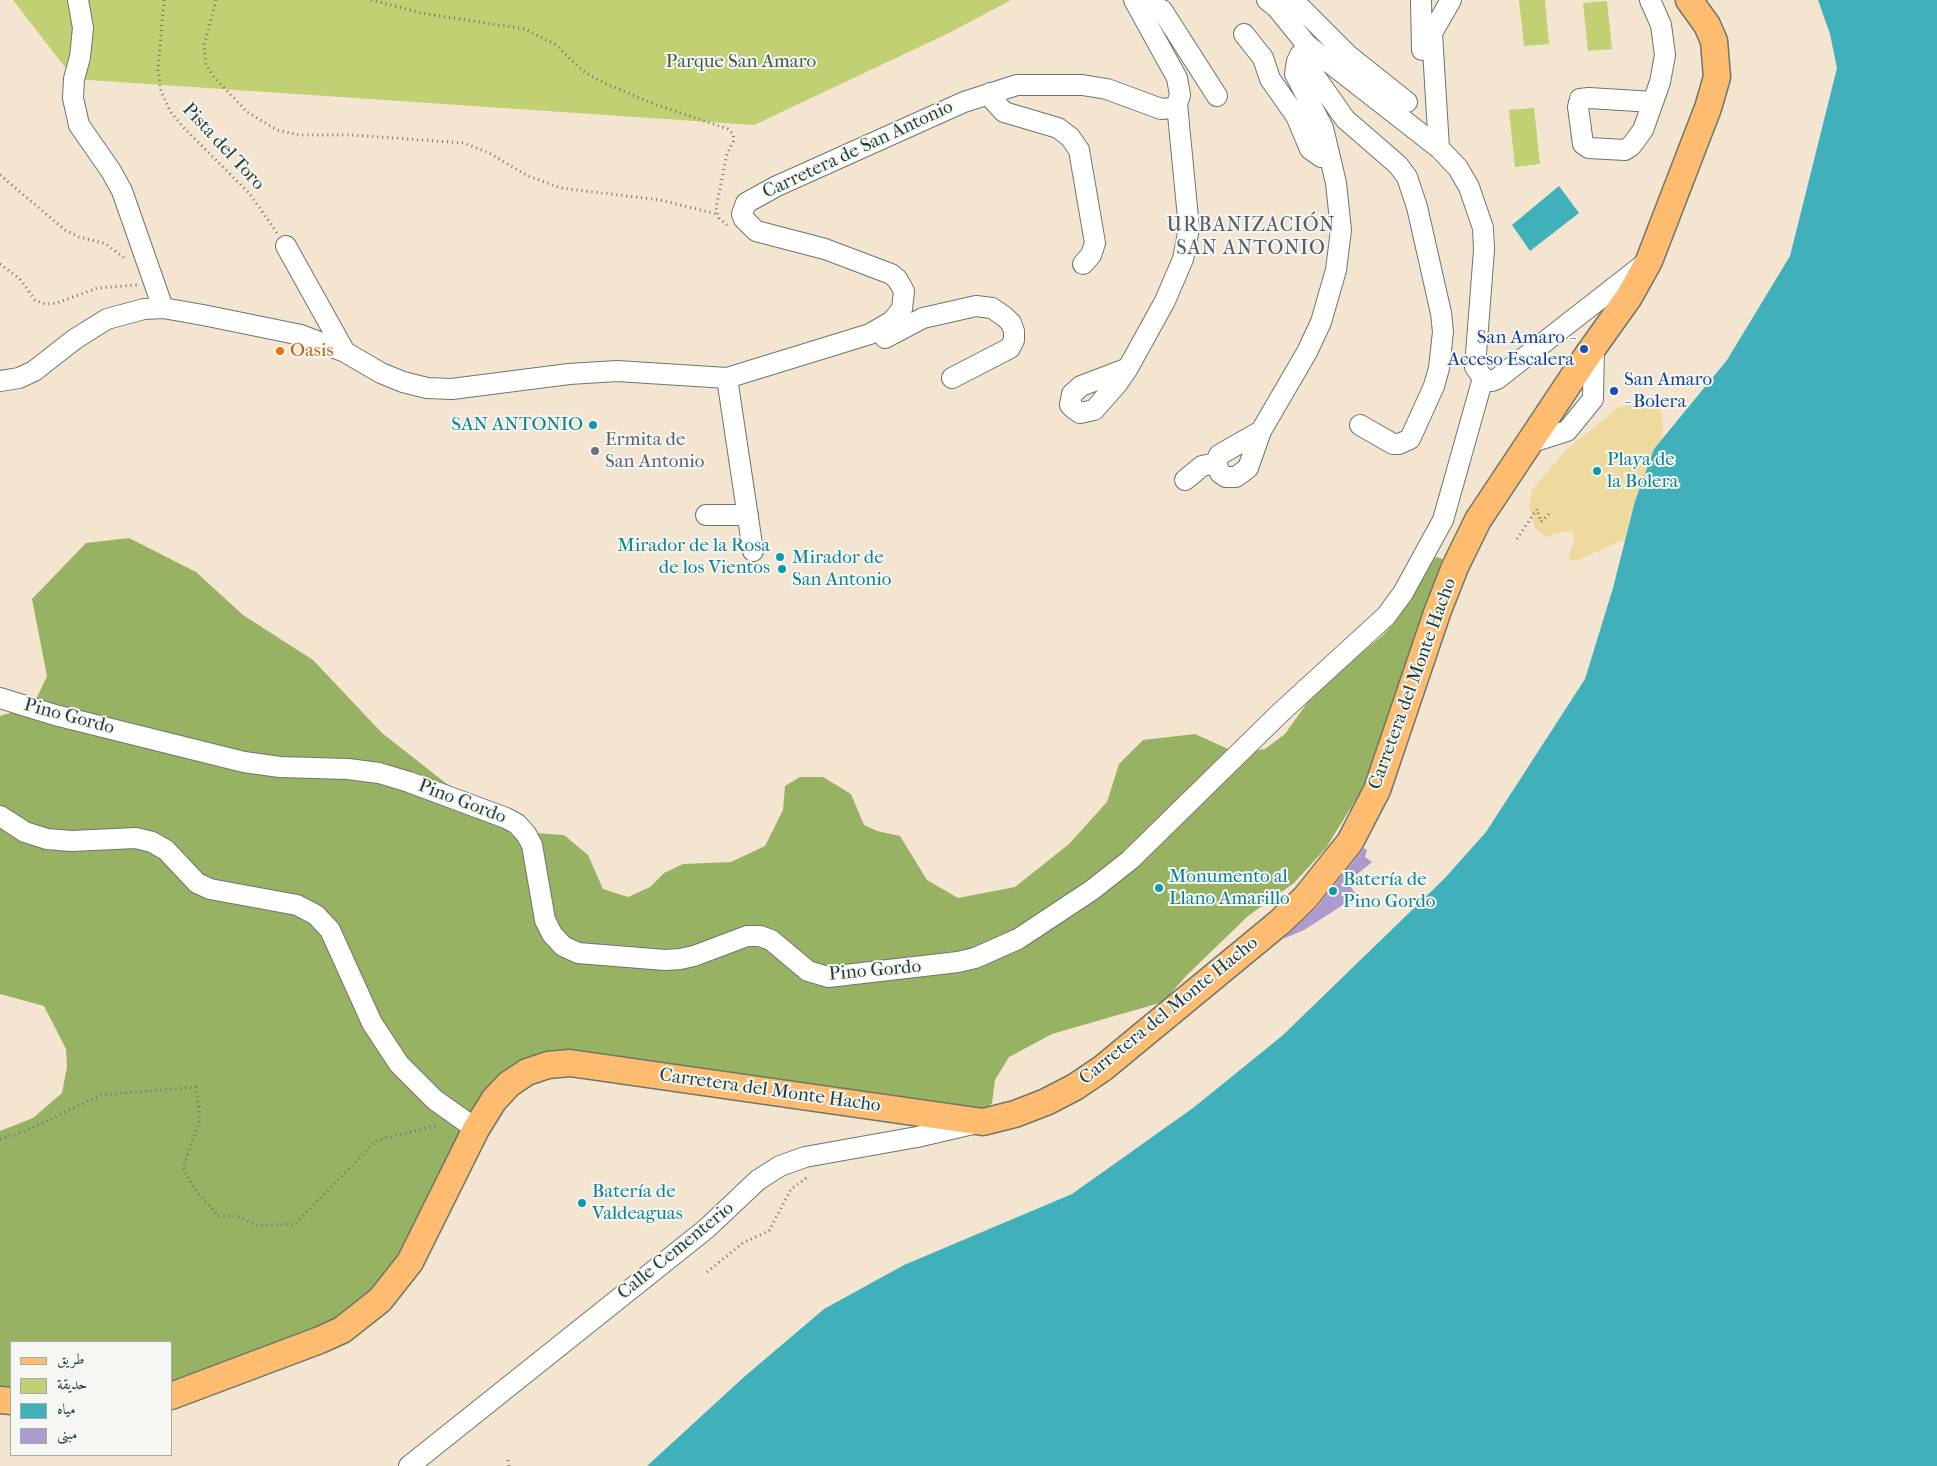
<!DOCTYPE html>
<html>
<head>
<meta charset="utf-8">
<style>
	body { margin:0 }
	#map { position:relative; width:1937px; height:1466px; overflow:hidden; background:#f4e5d1; font-family:"IM FELL French Canon",Amiri,serif }
	canvas { display:block }
	.legend { position:absolute; left:10px; top:1341px; width:162px; height:115px; box-sizing:border-box; background:#f6f6f2; border:1px solid #a0aca6; margin:0; padding:6px 9px; list-style:none; font-size:15px; color:#1f3d34 }
	.legend li { display:flex; align-items:center; gap:10px; height:25px }
	.legend b { width:25px; border:1px solid #a0aca6 }
</style>
</head>
<body>
<div id="map">
<canvas width="1937" height="1466"></canvas>
<ul class="legend">
<li><b style="height:6px;background:#fdbc6f"></b>طريق</li>
<li><b style="height:14px;background:#c1d072"></b>حديقة</li>
<li><b style="height:14px;background:#40b0ba"></b>مياه</li>
<li><b style="height:14px;background:#ad9ace"></b>مبنى</li>
</ul>
</div>
<script>
const g = document.querySelector('canvas').getContext('2d');
g.lineJoin = 'round';
function paint(path, color) { g.fillStyle = color; g.fill(path, 'evenodd'); }
const poly = rows => new Path2D(rows.map(r => 'M' + r).join(''));
function stroke(path, color, width, dash) { g.strokeStyle = color; g.lineWidth = width; g.lineCap = dash ? 'butt' : 'round'; g.setLineDash(dash || []); g.stroke(path); }
function write(font, color, halo, rows, align = 'center') {
  g.font = font + ' "IM FELL French Canon",serif'; g.lineWidth = 4; g.setLineDash([]); g.textBaseline = 'middle'; g.strokeStyle = halo; g.fillStyle = color; for (const [text, x, y, turn = 0] of rows) {
    g.save(); g.translate(x, y); g.rotate((+turn || 0) * Math.PI / 180); g.textAlign = isNaN(turn) ? turn : align; if (halo) g.strokeText(text, 0, 0); g.fillText(text, 0, 0); g.restore();
  }
}
const green = poly([
	[13,0,1011,0,949,33,754,125,74,79],
	[1519,0,1545,0,1549,44,1524,46],
	[1607,1,1612,49,1588,51,1583,3],
	[1534,108,1540,164,1515,167,1509,110]
]);
const forest = poly([
	[129,538,196,572,243,615,313,660,382,733,447,784,520,823,535,833,564,835,588,855,603,889,628,897,650,887,664,873,683,864,731,862,765,846,783,810,785,786,800,777,823,777,851,794,864,825,877,831,900,836,927,880,958,898,1015,887,1069,844,1107,802,1119,764,1143,740,1195,734,1237,753,1265,749,1285,734,1317,689,1382,636,1394,623,1433,559,1437,557,1447,561,1385,752,1326,848,1294,883,1248,916,1187,975,1163,1002,1052,1034,1009,1057,995,1080,992,1103,980,1116,560,1074,518,1088,389,1274,349,1319,171,1387,171,1342,11,1342,11,1390,0,1389,0,1131,33,1118,62,1093,67,1067,66,1049,44,1006,0,994,0,716,33,706,47,676,32,599,86,543]
]);
const sand = poly([
	[1643,403,1660,409,1663,423,1662,439,1654,449,1635,500,1625,539,1576,561,1568,559,1574,541,1574,531,1556,533,1546,538,1535,528,1529,507,1532,490,1564,452,1619,407]
]);
const water = poly([
	[1818,0,1937,0,1937,1466,647,1466,744,1377,824,1309,904,1265,1072,1194,1193,1108,1282,1036,1445,878,1486,832,1585,679,1613,588,1635,501,1654,449,1727,360,1790,256,1837,68,1830,34],
	[1559,186,1579,213,1530,251,1512,225]
]);
const building = poly([
	[1364,848,1367,850,1365,857,1372,862,1350,880,1355,885,1351,887,1357,896,1304,930,1283,939,1317,907]
]);
const path = poly([
	[164,0,158,70,161,91,170,111,183,127,250,194,277,233],
	[216,0,204,46,206,65,214,77,247,112,277,130,300,135,352,135,464,143,489,153,528,176,561,188,660,200,717,214],
	[371,0,421,13,525,29,556,45,583,71,604,83,654,104,728,129,733,134,734,140,727,154,716,208,719,218,728,226],
	[0,175,65,230,79,237,106,244,127,260],
	[0,264,20,279,35,300,45,304,57,303,97,288,137,285],
	[1517,539,1537,509,1541,522,1550,513],
	[0,1139,25,1131,101,1095,196,1087,200,1119,183,1167,193,1187,218,1216,236,1216,259,1226,295,1224,377,1140,439,1125],
	[707,1272,744,1242,769,1231,791,1189,809,1176],
	[508,1460,509,1466]
]);
const minor = poly([
	[78,0,83,28,80,57,74,79,73,98,79,125,111,171,122,191,163,308],
	[1267,0,1277,8,1307,45,1439,148,1458,168,1469,187,1483,228,1484,250,1475,367,1483,378,1492,381,1497,379,1643,265],
	[1293,0,1348,55,1407,102],
	[1421,0,1422,50],
	[1650,0,1661,25,1665,55,1660,82,1653,102,1643,130,1631,146,1625,150,1589,148,1583,144,1578,107,1580,99,1589,98,1653,102],
	[1140,10,1153,7,1162,10,1217,96],
	[1244,34,1263,58,1270,79,1296,116,1310,149,1321,157,1330,157],
	[1300,55,1345,119,1398,165,1407,177,1417,207,1441,313,1443,332,1439,368,1434,386,1410,439,1399,444,1393,444,1360,425],
	[990,93,993,100,1004,112,1058,128,1070,137,1079,150,1095,243,1091,255,1083,264],
	[1439,148,1432,33,1451,0],
	[286,246,345,352],
	[885,338,923,318,976,306,992,308,1005,317,1011,323,1014,331,1014,340,1010,348,952,378],
	[1128,368,1081,386,1072,394,1070,405,1073,408,1080,413,1094,410,1117,384,1128,368,1165,301,1183,259,1189,228,1177,104],
	[727,378,753,551],
	[0,381,19,378,34,371,75,339,107,319,144,309,163,308,203,315,301,335,345,352,381,373,403,382,427,388,452,389,569,374,617,371,727,378,870,334,892,321,902,309,904,291,897,279,891,274,825,249,756,231,744,219,742,214,746,203,777,186,964,102,1017,85,1082,85,1107,89,1161,109,1172,108,1177,104,1180,95,1177,78,1134,0],
	[1261,431,1219,455,1216,463,1220,473,1226,477,1236,477,1248,468,1261,431,1307,352,1321,322,1336,270,1341,230,1336,183,1323,128,1295,74,1297,61,1307,45],
	[1529,443,1567,431,1593,399,1594,346],
	[1185,480,1202,466,1216,463],
	[706,515,748,515],
	[0,698,55,715,244,762,280,767,348,769,379,773,409,782,506,818,517,824,526,834,532,845,545,920,552,934,563,946,578,953,665,960,680,959,694,956,747,936,760,936,771,940,808,971,828,977,958,962,975,958,1018,939,1092,890,1130,860,1280,713,1386,616,1403,593,1443,520,1483,378],
	[0,816,25,832,47,839,71,841,136,838,152,842,166,850,197,883,210,889,297,905,316,915,330,930,372,1023,399,1064,435,1100,476,1129],
	[409,1466,706,1229,758,1180,780,1166,805,1157,917,1137,973,1124]
]);
const major = poly([
	[171,1396,320,1340,342,1330,380,1300,410,1262,476,1129,494,1100,509,1084,527,1072,548,1065,570,1063,983,1122,1015,1114,1046,1102,1075,1087,1103,1068,1280,922,1305,898,1350,842,1377,790,1437,613,1455,567,1478,520,1587,356,1629,297,1649,261,1708,108,1717,77,1714,41,1707,25,1689,0],
	[0,1400,11,1401]
]);
const markers = [
	[1584,349,5,"#1a4fb4"],
	[280,351,5,"#e8710a"],
	[1614,391,5,"#1a4fb4"],
	[593,425,5,"#0f9aa8"],
	[595,451,5,"#6b7280"],
	[1597,471,5,"#0f9aa8"],
	[780,557,5,"#0f9aa8"],
	[782,569,5,"#0f9aa8"],
	[1159,888,5,"#0f9aa8"],
	[1333,891,5,"#0f9aa8"],
	[582,1203,5,"#0f9aa8"]
];
const parkNames = [
	["Parque San Amaro",741,62]
];
const streetNames = [
	["Pista del Toro",223,147,47],
	["Carretera de San Antonio",858,150,-25],
	["Carretera del Monte Hacho",1413,684,-70],
	["Pino Gordo",69,717,15],
	["Pino Gordo",462,802,21],
	["Pino Gordo",875,971,-5],
	["Carretera del Monte Hacho",1169,1011,-39],
	["Carretera del Monte Hacho",770,1091,8],
	["Calle Cementerio",676,1251,-39]
];
const transitNames = [
	["San Amaro -",1574,338],
	["Acceso Escalera",1574,360],
	["San Amaro",1624,380,"left"],
	["- Bolera",1624,402,"left"]
];
const foodNames = [
	["Oasis",290,351]
];
const cultureNames = [
	["SAN ANTONIO",583,425,"right"],
	["Playa de",1607,460],
	["la Bolera",1607,482],
	["Mirador de la Rosa",770,546,"right"],
	["de los Vientos",770,568,"right"],
	["Mirador de",792,558],
	["San Antonio",792,580],
	["Monumento al",1169,877],
	["Llano Amarillo",1169,899],
	["Batería de",1343,880],
	["Pino Gordo",1343,902],
	["Batería de",592,1192],
	["Valdeaguas",592,1214]
];
const worshipNames = [
	["Ermita de",605,440],
	["San Antonio",605,462]
];
const neighbourhoodNames = [
	["URBANIZACIÓN",1251,226],
	["SAN ANTONIO",1251,249]
];
paint(green, '#c1d072');
paint(forest, '#98b264');
paint(sand, '#eeda9e');
paint(water, '#40b0ba');
paint(building, '#ad9ace');
stroke(minor, '#6a786b', 22);
stroke(major, '#6a786b', 29);
stroke(path, '#6a786b', 3, [1, 4]);
stroke(minor, '#fff', 20);
stroke(major, '#fdbc6f', 26);
for (const [x, y, r, color] of markers) { const dot = new Path2D(); dot.arc(x, y, r, 0, 2 * Math.PI); g.fillStyle = color; g.fill(dot); stroke(dot, '#f6f6f2', 2); }
write('19px', '#3f5a40', '#f6f6f2', parkNames);
write('19px', '#1f3d34', '#f6f6f2', streetNames);
write('19px', '#164399', '#f6f6f2', transitNames, 'right');
write('19px', '#c56008', '#f6f6f2', foodNames, 'left');
write('19px', '#0d838f', '#f6f6f2', cultureNames, 'left');
write('19px', '#5b616d', '#f6f6f2', worshipNames, 'left');
g.letterSpacing = '1px';
write('20px', '#515e6a', '#f6f6f2', neighbourhoodNames);
g.letterSpacing = '0px';
</script>
</body>
</html>
